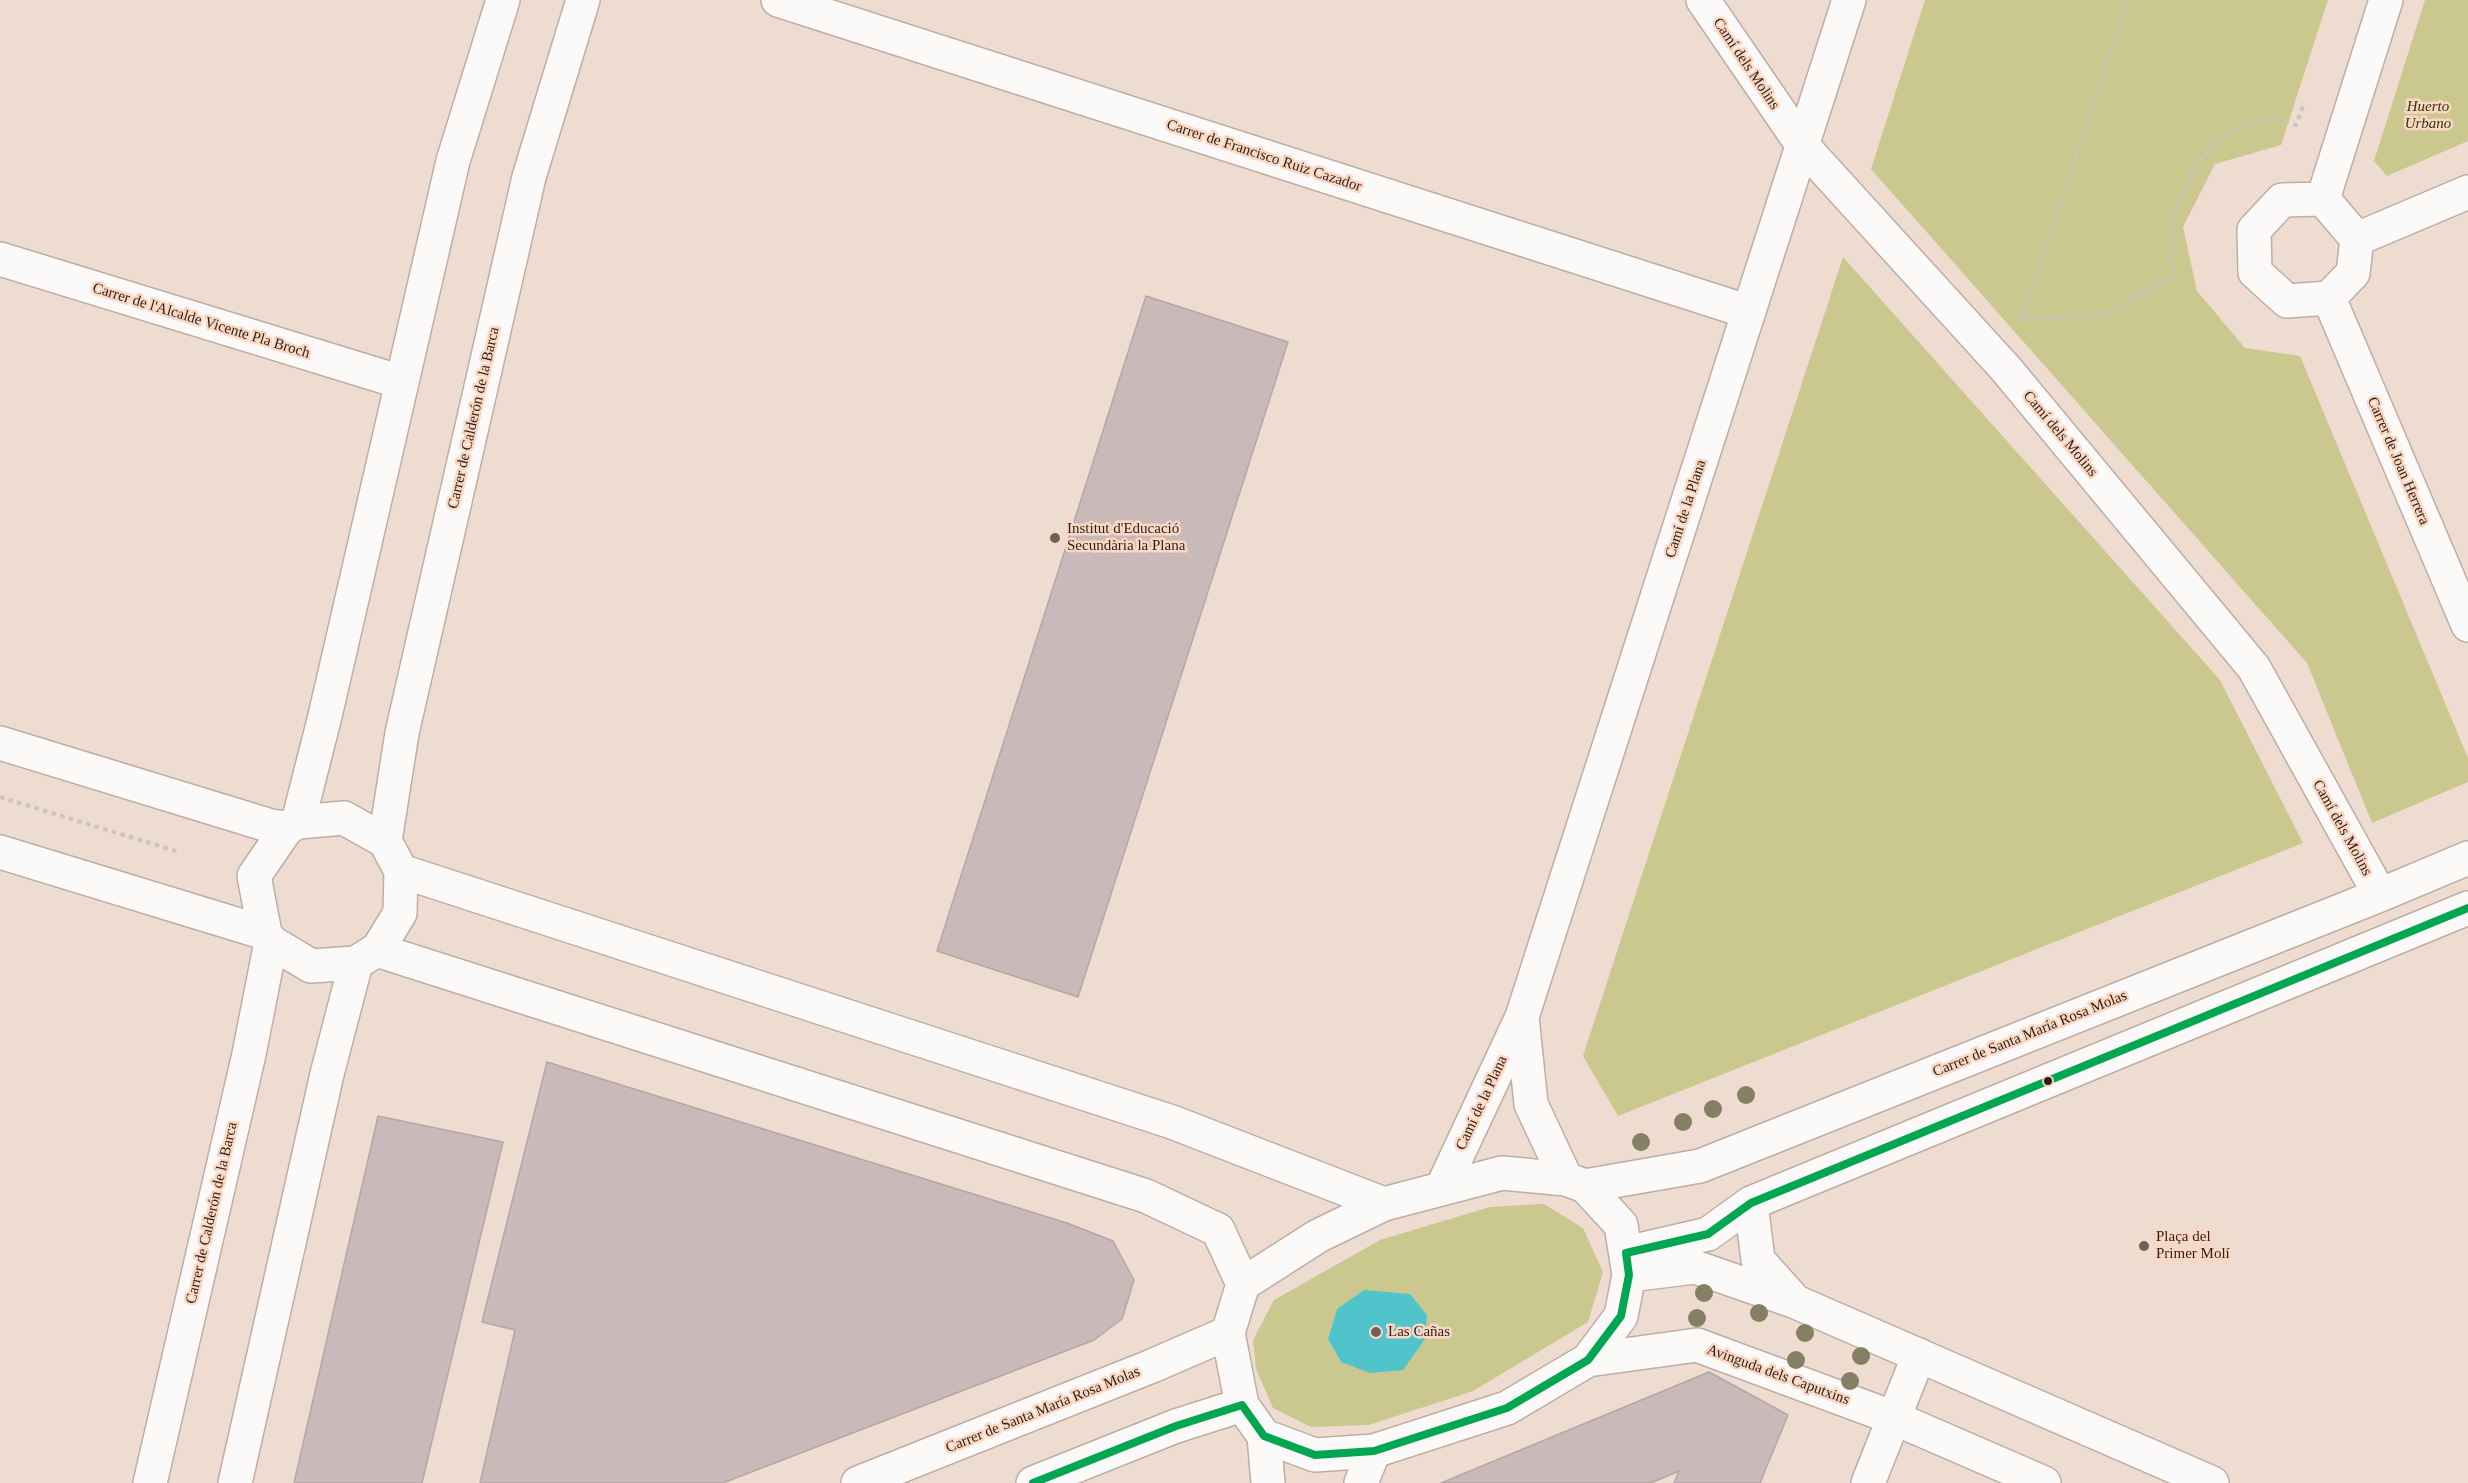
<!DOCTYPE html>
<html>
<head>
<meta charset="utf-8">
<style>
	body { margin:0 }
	canvas { display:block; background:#eedcd0 }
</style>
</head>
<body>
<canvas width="2468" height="1483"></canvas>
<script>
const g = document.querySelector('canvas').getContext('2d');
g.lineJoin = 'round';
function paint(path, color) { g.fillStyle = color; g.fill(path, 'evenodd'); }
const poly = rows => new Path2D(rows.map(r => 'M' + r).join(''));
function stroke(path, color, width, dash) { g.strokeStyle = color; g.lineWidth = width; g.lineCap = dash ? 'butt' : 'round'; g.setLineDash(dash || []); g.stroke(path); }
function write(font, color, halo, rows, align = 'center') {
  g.font = font + ' "Times New Roman",serif'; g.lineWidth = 5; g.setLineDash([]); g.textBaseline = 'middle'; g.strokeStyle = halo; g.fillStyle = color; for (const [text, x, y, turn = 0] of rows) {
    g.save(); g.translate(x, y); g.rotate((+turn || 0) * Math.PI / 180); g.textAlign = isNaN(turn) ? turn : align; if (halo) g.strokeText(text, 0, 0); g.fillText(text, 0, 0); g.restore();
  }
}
const green = poly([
	[1925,0,2328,0,2281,145,2215,164,2183,227,2197,291,2245,348,2300,356,2468,758,2468,782,2372,823,2307,663,1871,169],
	[2425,0,2468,0,2468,141,2387,176,2374,161],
	[1843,257,2220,680,2303,843,1618,1116,1583,1056],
	[1544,1204,1583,1228,1603,1272,1588,1322,1473,1391,1369,1425,1311,1427,1273,1408,1256,1369,1253,1340,1274,1300,1380,1240,1490,1207],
	[1337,1309,1341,1362,1328,1339]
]);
const water = poly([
	[1364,1290,1410,1294,1427,1315,1425,1339,1403,1370,1370,1373,1341,1362,1328,1339,1337,1309]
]);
const building = poly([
	[1146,296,1288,342,1078,997,937,951,1146,296],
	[547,1062,1067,1223,1113,1241,1134,1280,1122,1319,1094,1340,723,1483,480,1483,515,1330,482,1322,547,1062],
	[378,1116,503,1142,422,1483,294,1483,378,1116],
	[1709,1372,1788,1415,1760,1483,1674,1483,1679,1471,1651,1483,1441,1483,1709,1372]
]);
const path = poly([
	[2022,320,2105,315,2177,274,2170,260,2174,213,2193,170,2217,139,2259,121,2278,119,2296,125,2303,106,2307,107],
	[2022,320,2127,0],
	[0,797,179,852]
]);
const minor = poly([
	[778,0,1749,312],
	[1703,0,1803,146,2006,369,2254,668,2380,895],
	[2323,199,2357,239,2353,273,2329,298,2287,301,2255,272,2254,230,2282,200,2323,199],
	[2323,199,2386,0],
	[2357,239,2468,192],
	[0,259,401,382],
	[2329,298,2468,625],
	[0,743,271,826,287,828],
	[344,818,385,841,401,871,400,913,378,949,356,963,311,966,271,942,265,933,254,876,287,828,298,822,344,818],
	[298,822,325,716,453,161,503,0],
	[385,841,402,733,529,177,583,0],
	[0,852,265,933],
	[401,871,1172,1122,1384,1204],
	[378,949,380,951,1146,1196,1218,1230,1243,1284],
	[1522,1017,1531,1104,1566,1179],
	[1502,1173,1566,1179,1585,1186,1621,1225,1629,1275,1621,1316,1588,1360,1507,1408,1374,1451,1315,1455,1264,1436,1242,1405,1228,1333,1243,1284,1318,1236,1384,1204,1502,1173],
	[1585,1186,1700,1166,2380,895,2468,858],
	[1442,1188,1522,1017,1849,0],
	[1751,1203,1758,1260,1795,1301],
	[1626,1253,1708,1234,1751,1203,2468,908],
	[1629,1275,1695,1267,1796,1302,2212,1483],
	[1588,1360,1697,1345,1894,1418,2044,1483],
	[1264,1436,1268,1483],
	[150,1483,249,1054,271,942],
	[235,1483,327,1074,356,963],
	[858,1483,1152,1366,1228,1333],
	[1033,1483,1176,1426,1242,1405],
	[1361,1483,1374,1451],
	[1868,1483,1919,1355]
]);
const bus1 = poly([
	[1033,1483,1176,1426,1242,1405,1264,1436,1315,1455,1374,1451,1507,1408,1588,1360,1621,1316,1629,1275,1626,1253,1708,1234,1751,1203,2468,908]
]);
const trees = [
	[1746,1095],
	[1713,1109],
	[1683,1122],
	[1641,1142],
	[1704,1293],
	[1759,1313],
	[1697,1318],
	[1805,1333],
	[1861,1356],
	[1796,1360],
	[1850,1381]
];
const markers = [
	[1055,538,6,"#706158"],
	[2048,1081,5,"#2c1f17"],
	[2144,1246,6,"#706158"],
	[1376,1332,6,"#706158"]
];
const streetNames = [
	["Camí dels Molins",1746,64,56],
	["Carrer de Francisco Ruiz Cazador",1264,156,18],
	["Carrer de l'Alcalde Vicente Pla Broch",201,321,17],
	["Carrer de Calderón de la Barca",474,418,-77],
	["Camí dels Molins",2060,434,50],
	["Carrer de Joan Herrera",2398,461,67],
	["Camí de la Plana",1686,509,-72],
	["Camí dels Molins",2342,828,61],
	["Carrer de Santa María Rosa Molas",2030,1034,-22],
	["Camí de la Plana",1482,1103,-65],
	["Carrer de Calderón de la Barca",212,1213,-77],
	["Avinguda dels Caputxins",1778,1375,20],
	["Carrer de Santa María Rosa Molas",1043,1410,-22]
];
const parkNames = [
	["Huerto",2428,107],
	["Urbano",2428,124]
];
const poiNames = [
	["Institut d'Educació",1067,529],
	["Secundària la Plana",1067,546],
	["Plaça del",2156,1237],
	["Primer Molí",2156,1254],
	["Las Cañas",1388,1332]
];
paint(green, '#cac88f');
paint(water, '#50c4ca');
paint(building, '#c9bab9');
stroke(building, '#b5a7a6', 1.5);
stroke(minor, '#bcaea5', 36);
stroke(path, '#cac4c0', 4, [4.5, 4.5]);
stroke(minor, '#fcfaf8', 33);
stroke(bus1, '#00a651', 8);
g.fillStyle = '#857f63';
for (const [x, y] of trees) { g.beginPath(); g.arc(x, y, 9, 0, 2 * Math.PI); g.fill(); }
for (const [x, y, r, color] of markers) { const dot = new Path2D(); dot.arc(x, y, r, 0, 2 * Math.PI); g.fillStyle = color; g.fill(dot); stroke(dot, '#fbd8c3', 2); }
write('15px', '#2c1f17', '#fbd8c3', streetNames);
write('italic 15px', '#2f3309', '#fbd8c3', parkNames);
write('15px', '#2c1f17', '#fbd8c3', poiNames, 'left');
</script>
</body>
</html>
